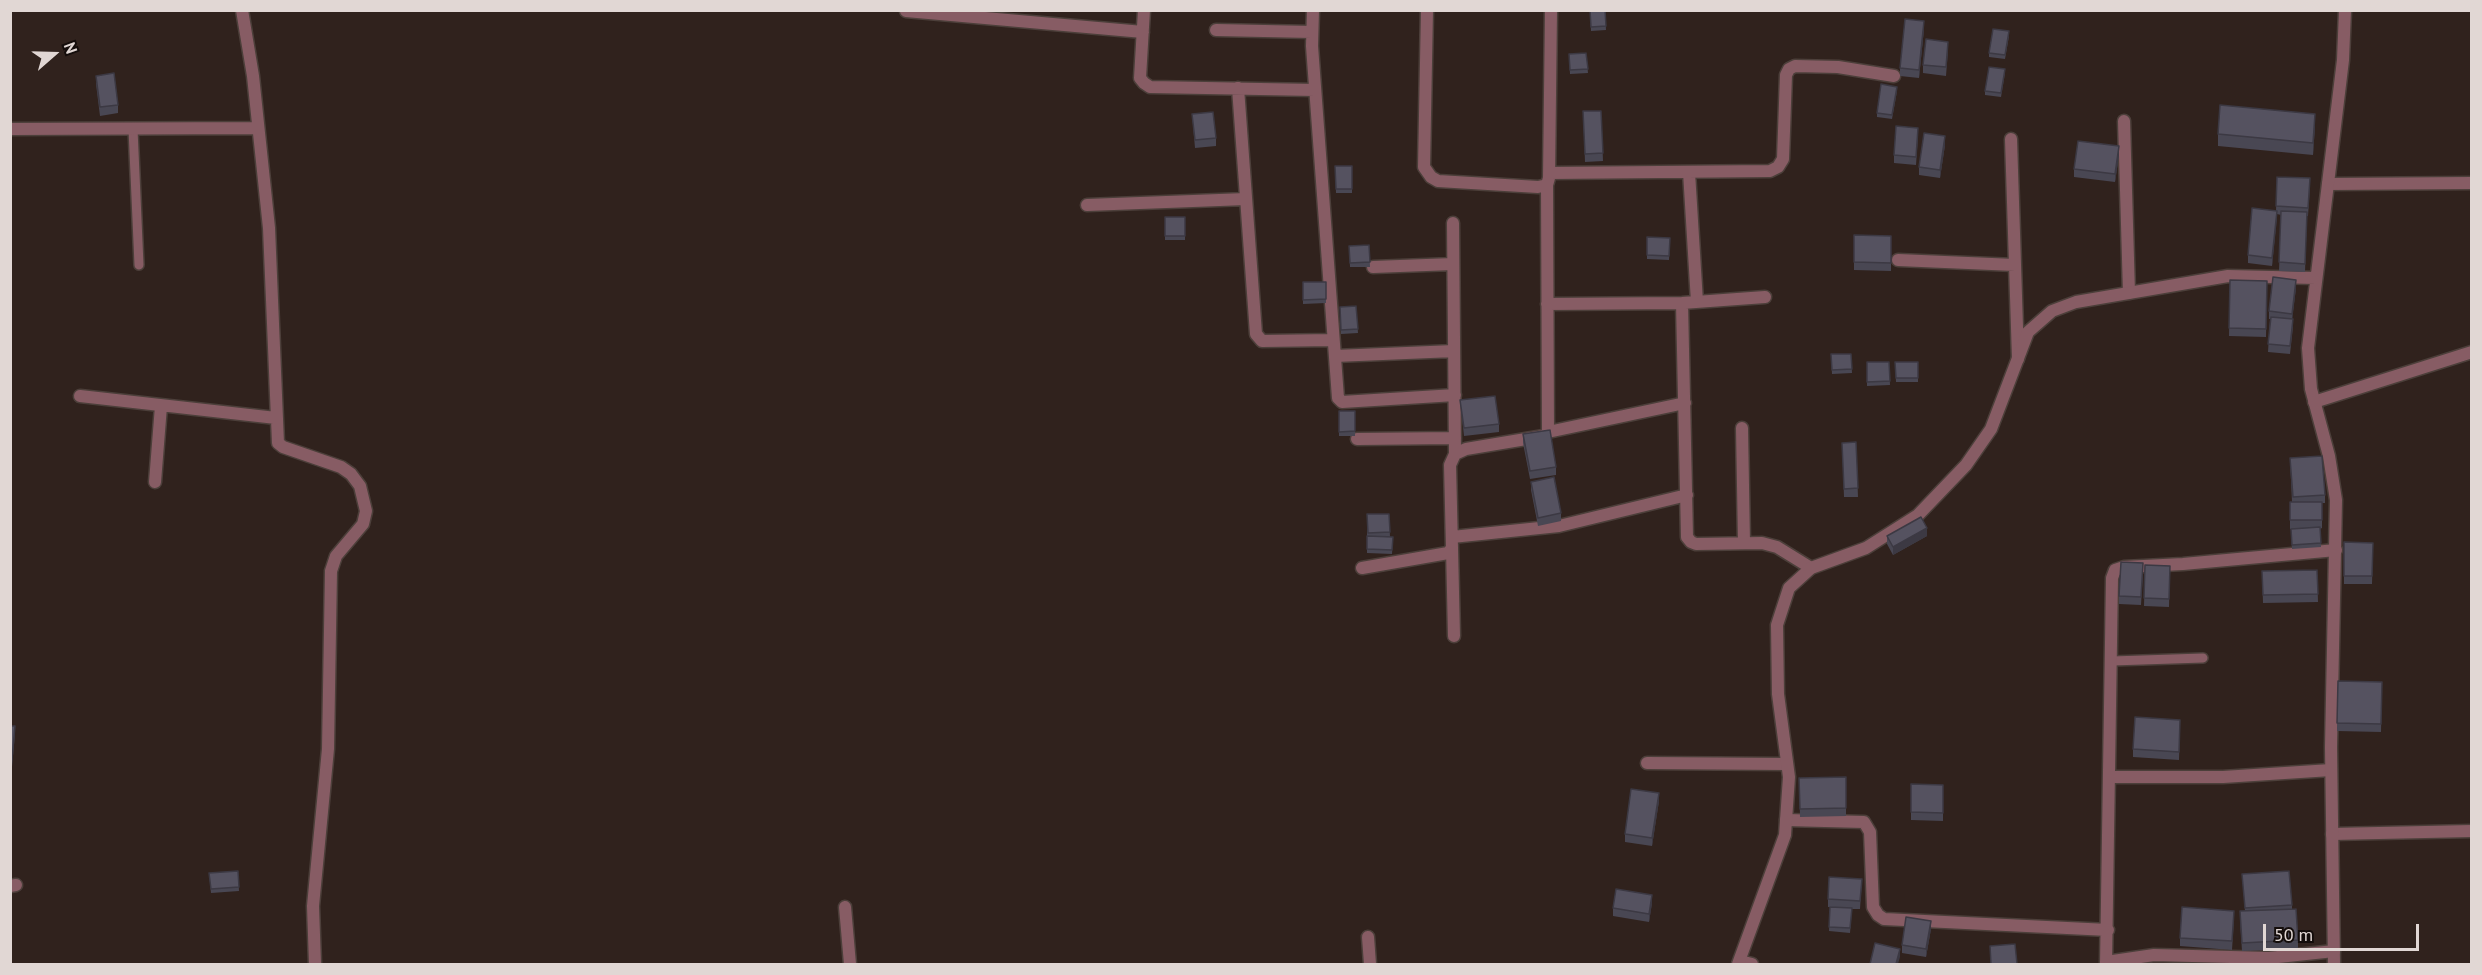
<!DOCTYPE html>
<html>
<head>
<meta charset="utf-8">
<style>
	body { margin:0 }
	#map { position:relative; width:2482px; height:975px; overflow:hidden; background:#30221d; font-family:"PT Sans",sans-serif }
	canvas { display:block }
	.frame { position:absolute; inset:0; border:12px solid #e1d7d4; pointer-events:none }
	.north { position:absolute; left:24px; top:24px; width:60px; height:60px; -webkit-text-stroke:4px #140d0b; paint-order:stroke; rotate:70deg; font-size:16px; font-weight:700; line-height:24px; text-align:center; color:#e1d7d4 }
	.north::after { content:''; display:block; margin:auto; width:21px; height:27px; background:#e1d7d4; clip-path:polygon(50% 0,100% 100%,50% 72%,0 100%) }
	.scale { position:absolute; left:2263px; top:924px; width:156px; height:27px; box-sizing:border-box; border:3px solid #e1d7d4; border-top:0; padding-left:8px; font-size:18px; line-height:21px; white-space:nowrap; color:#e1d7d4; -webkit-text-stroke:4px #140d0b; paint-order:stroke }
</style>
</head>
<body>
<div id="map">
<canvas width="2482" height="975"></canvas>
<div class="frame"></div>
<div class="north">N</div>
<div class="scale">50 m</div>
</div>
<script>
const g = document.querySelector('canvas').getContext('2d');
g.lineJoin = 'round';
const poly = rows => new Path2D(rows.map(r => 'M' + r).join(''));
function stroke(path, color, width, dash) { g.strokeStyle = color; g.lineWidth = width; g.lineCap = dash ? 'butt' : 'round'; g.setLineDash(dash || []); g.stroke(path); }
function paint(path, color) { g.fillStyle = color; g.fill(path, 'evenodd'); }
const service = poly([
	[133,129,139,265],
	[2112,661,2203,658]
]);
const minor = poly([
	[242,10,253,76,269,228,278,443,283,447,341,467,351,474,360,486,366,511,363,524,336,556,331,571,328,749,313,906,315,964],
	[1144,10,1140,78,1144,83,1150,87,1315,90],
	[1313,10,1312,46,1338,398,1342,402,1455,395],
	[1427,10,1424,167,1431,177,1438,181,1538,187,1547,185,1549,178,1551,10],
	[906,11,1143,32],
	[1216,30,1312,32],
	[1238,88,1256,334,1262,341,1333,340],
	[2124,121,2129,293],
	[10,129,258,128],
	[2011,139,2018,359],
	[1689,172,1697,302],
	[1549,173,1770,171,1778,167,1783,159,1786,75,1789,69,1795,66,1838,67,1894,76],
	[2328,184,2472,183],
	[1087,205,1246,199],
	[1453,223,1455,454],
	[1898,260,2015,265],
	[1373,267,1453,264],
	[1682,303,1687,537,1691,542,1696,544,1762,543,1777,547,1811,568],
	[1547,304,1682,303,1765,297],
	[1335,356,1454,351],
	[80,396,276,418],
	[2314,402,2472,352],
	[1742,428,1744,543],
	[1548,432,1685,403],
	[1357,439,1455,438],
	[155,482,161,406],
	[1452,537,1559,526,1687,495],
	[1452,548,1454,636],
	[1362,568,1448,553,1452,548,1450,465,1455,454,1466,449,1544,436,1548,432,1547,185],
	[1647,763,1787,764],
	[2110,777,2223,777,2331,770],
	[1786,820,1864,822,1870,832,1873,907,1878,915,1884,919,2108,930],
	[2332,834,2472,831],
	[10,886,16,885],
	[845,907,850,964],
	[1368,937,1370,964],
	[1740,961,1752,964],
	[2106,962,2154,955,2269,958,2334,951],
	[2106,964,2112,578,2115,570,2124,567,2183,564,2336,550]
]);
const tertiary = poly([
	[1738,964,1785,835,1789,777,1778,694,1777,625,1789,588,1811,568,1866,548,1918,515,1966,465,1991,429,2028,332,2052,311,2076,302,2228,276,2316,278],
	[2334,964,2331,747,2336,500,2329,456,2311,389,2308,348,2343,60,2345,10]
]);
const wall = poly([
	[1590,10,1605,10,1606,30,1591,31],
	[1924,29,1919,78,1900,76,1900,68],
	[2009,36,2005,59,1989,57,1989,53],
	[1948,50,1946,76,1923,73,1923,65],
	[1586,53,1588,73,1570,74,1569,58],
	[2005,73,2001,97,1985,95,1985,91],
	[96,76,118,105,118,113,100,116,96,84],
	[1897,91,1892,119,1877,117,1877,113],
	[1583,111,1601,111,1603,161,1585,162],
	[1192,114,1216,138,1216,146,1195,148],
	[2315,126,2313,155,2218,146,2218,134],
	[1918,136,1916,165,1894,163,1894,155],
	[1945,145,1940,178,1919,175,1919,167],
	[2119,155,2115,182,2074,177,2074,169],
	[1335,166,1352,166,1352,193,1336,193],
	[2277,177,2310,186,2308,216,2307,216,2305,272,2279,271,2281,215,2277,214,2272,266,2248,263,2248,255,2276,211],
	[1165,217,1185,217,1185,240,1165,240],
	[1854,235,1891,236,1891,271,1854,270],
	[1647,237,1670,238,1669,260,1647,259],
	[1369,245,1370,267,1350,267,1349,246],
	[2230,280,2267,281,2266,337,2229,336],
	[1303,282,1326,282,1326,303,1303,304],
	[2296,288,2292,319,2293,327,2290,354,2268,352,2270,319,2269,319,2269,311],
	[1356,306,1358,333,1341,334,1340,307],
	[1831,354,1851,354,1852,373,1832,374],
	[1867,362,1889,362,1890,385,1867,386],
	[1895,362,1918,362,1918,382,1896,382],
	[1460,400,1499,424,1499,432,1464,436],
	[1339,411,1355,411,1355,436,1339,436],
	[1523,434,1556,467,1556,475,1530,479,1523,443],
	[1856,442,1858,497,1844,497,1842,443],
	[2290,458,2325,495,2325,503,2322,503,2322,528,2320,529,2321,547,2292,549,2291,529,2301,529,2290,529,2290,502,2292,502],
	[1531,482,1561,513,1561,521,1538,526,1531,490],
	[1367,514,1389,514,1390,537,1393,537,1392,554,1367,553],
	[1887,536,1927,536,1893,555,1887,544],
	[2344,542,2373,543,2372,584,2344,584],
	[2145,565,2170,566,2169,607,2144,606],
	[2317,570,2318,602,2263,603,2262,571],
	[2143,572,2141,605,2119,604,2119,596],
	[2338,681,2382,682,2381,732,2337,731],
	[10,726,15,734,12,767,10,767],
	[2180,728,2179,760,2133,757,2133,749],
	[1846,777,1846,816,1800,817,1799,778],
	[1911,784,1943,785,1943,821,1911,820],
	[1659,801,1652,846,1625,842,1625,834],
	[238,871,239,891,211,893,209,873],
	[2242,874,2292,905,2292,909,2298,940,2298,949,2242,951,2240,920,2245,911],
	[1862,879,1860,909,1852,909,1850,933,1829,931,1830,907,1828,907,1828,899],
	[1652,903,1649,922,1613,916,1613,908],
	[2234,919,2232,950,2180,946,2180,938],
	[1931,929,1926,957,1902,953,1902,945]
]);
const shadedWall = poly([
	[1924,21,1924,29,1919,78,1919,70],
	[2315,114,2315,126,2313,155,2313,143],
	[1945,136,1945,145,1940,178,1940,170],
	[2119,146,2119,155,2115,182,2115,174],
	[2277,211,2277,219,2272,266,2272,258],
	[2296,280,2296,288,2292,322,2292,314],
	[1927,528,1927,536,1893,555,1893,547],
	[1659,793,1659,801,1652,846,1652,838],
	[1652,895,1652,903,1649,922,1649,914],
	[1931,921,1931,929,1926,957,1926,949],
	[1900,949,1900,957,1898,964,1896,964]
]);
const building = poly([
	[1590,10,1605,10,1606,26,1591,27,1590,10],
	[1905,19,1924,21,1919,70,1900,68,1905,19],
	[1993,29,2009,31,2005,55,1989,53,1993,29],
	[1926,39,1948,42,1946,67,1923,65,1926,39],
	[1586,53,1588,69,1570,70,1569,54,1586,53],
	[1989,67,2005,69,2001,93,1985,91,1989,67],
	[114,73,118,105,100,107,96,76,114,73],
	[1881,84,1897,87,1892,115,1877,113,1881,84],
	[2220,105,2315,114,2313,143,2218,134,2220,105],
	[1583,111,1601,111,1603,153,1585,154,1583,111],
	[1213,112,1216,138,1195,140,1192,114,1213,112],
	[1896,126,1918,128,1916,157,1894,155,1896,126],
	[1924,133,1945,136,1940,170,1919,167,1924,133],
	[2078,141,2119,146,2115,174,2074,169,2078,141],
	[1335,166,1352,166,1352,189,1336,189,1335,166],
	[2277,177,2310,178,2308,208,2276,206,2277,177],
	[2252,208,2277,211,2272,258,2248,255,2252,208],
	[2281,211,2307,212,2305,264,2279,262,2281,211],
	[1165,217,1185,217,1185,236,1165,236,1165,217],
	[1854,235,1891,236,1891,263,1854,262,1854,235],
	[1647,237,1670,238,1669,256,1647,255,1647,237],
	[1369,245,1370,262,1350,263,1349,246,1369,245],
	[2273,277,2296,280,2292,314,2269,311,2273,277],
	[2230,280,2267,281,2266,329,2229,328,2230,280],
	[1303,282,1326,282,1326,299,1303,300,1303,282],
	[1356,306,1358,329,1341,330,1340,307,1356,306],
	[2271,317,2293,319,2290,346,2268,344,2271,317],
	[1831,354,1851,354,1852,369,1832,370,1831,354],
	[1867,362,1889,362,1890,381,1867,382,1867,362],
	[1895,362,1918,362,1918,378,1896,378,1895,362],
	[1495,396,1499,424,1464,428,1460,400,1495,396],
	[1339,411,1355,411,1355,431,1339,432,1339,411],
	[1550,430,1556,467,1530,471,1523,434,1550,430],
	[1856,442,1858,488,1844,489,1842,443,1856,442],
	[2322,456,2325,495,2293,497,2290,458,2322,456],
	[1554,477,1561,513,1538,518,1531,482,1554,477],
	[2290,502,2322,502,2322,520,2290,520,2290,502],
	[1367,514,1389,514,1390,532,1368,533,1367,514],
	[1921,517,1927,528,1893,547,1887,536,1921,517],
	[2320,527,2321,543,2292,545,2291,529,2320,527],
	[1367,536,1393,537,1392,550,1367,549,1367,536],
	[2344,542,2373,543,2372,576,2344,576,2344,542],
	[2121,562,2143,563,2141,597,2119,596,2121,562],
	[2145,565,2170,566,2169,599,2144,598,2145,565],
	[2317,570,2318,594,2263,595,2262,571,2317,570],
	[2338,681,2382,682,2381,724,2337,723,2338,681],
	[2135,717,2180,720,2179,752,2133,749,2135,717],
	[10,726,15,726,12,759,10,759,10,726],
	[1846,777,1846,808,1800,809,1799,778,1846,777],
	[1911,784,1943,785,1943,813,1911,812,1911,784],
	[1631,789,1659,793,1652,838,1625,834,1631,789],
	[238,871,239,887,211,889,209,873,238,871],
	[2289,871,2292,905,2245,908,2242,874,2289,871],
	[1829,877,1862,879,1860,901,1828,899,1829,877],
	[1616,889,1652,895,1649,914,1613,908,1616,889],
	[1830,907,1852,908,1850,928,1829,927,1830,907],
	[2182,907,2234,911,2232,941,2180,938,2182,907],
	[2296,909,2298,940,2242,943,2240,911,2296,909],
	[1906,917,1931,921,1926,949,1902,945,1906,917],
	[1875,943,1900,949,1896,964,1870,964,1875,943],
	[2015,944,2017,964,1991,964,1990,946,2015,944]
]);
stroke(service, '#4c3f3a', 12);
stroke(minor, '#4c3f3a', 15);
stroke(tertiary, '#4c3f3a', 15);
stroke(service, '#875c64', 9);
stroke(minor, '#875c64', 12);
stroke(tertiary, '#875c64', 12);
paint(wall, '#494753');
paint(shadedWall, '#3c3943');
paint(building, '#555260');
stroke(building, '#3c3943', 1.5);
</script>
</body>
</html>
